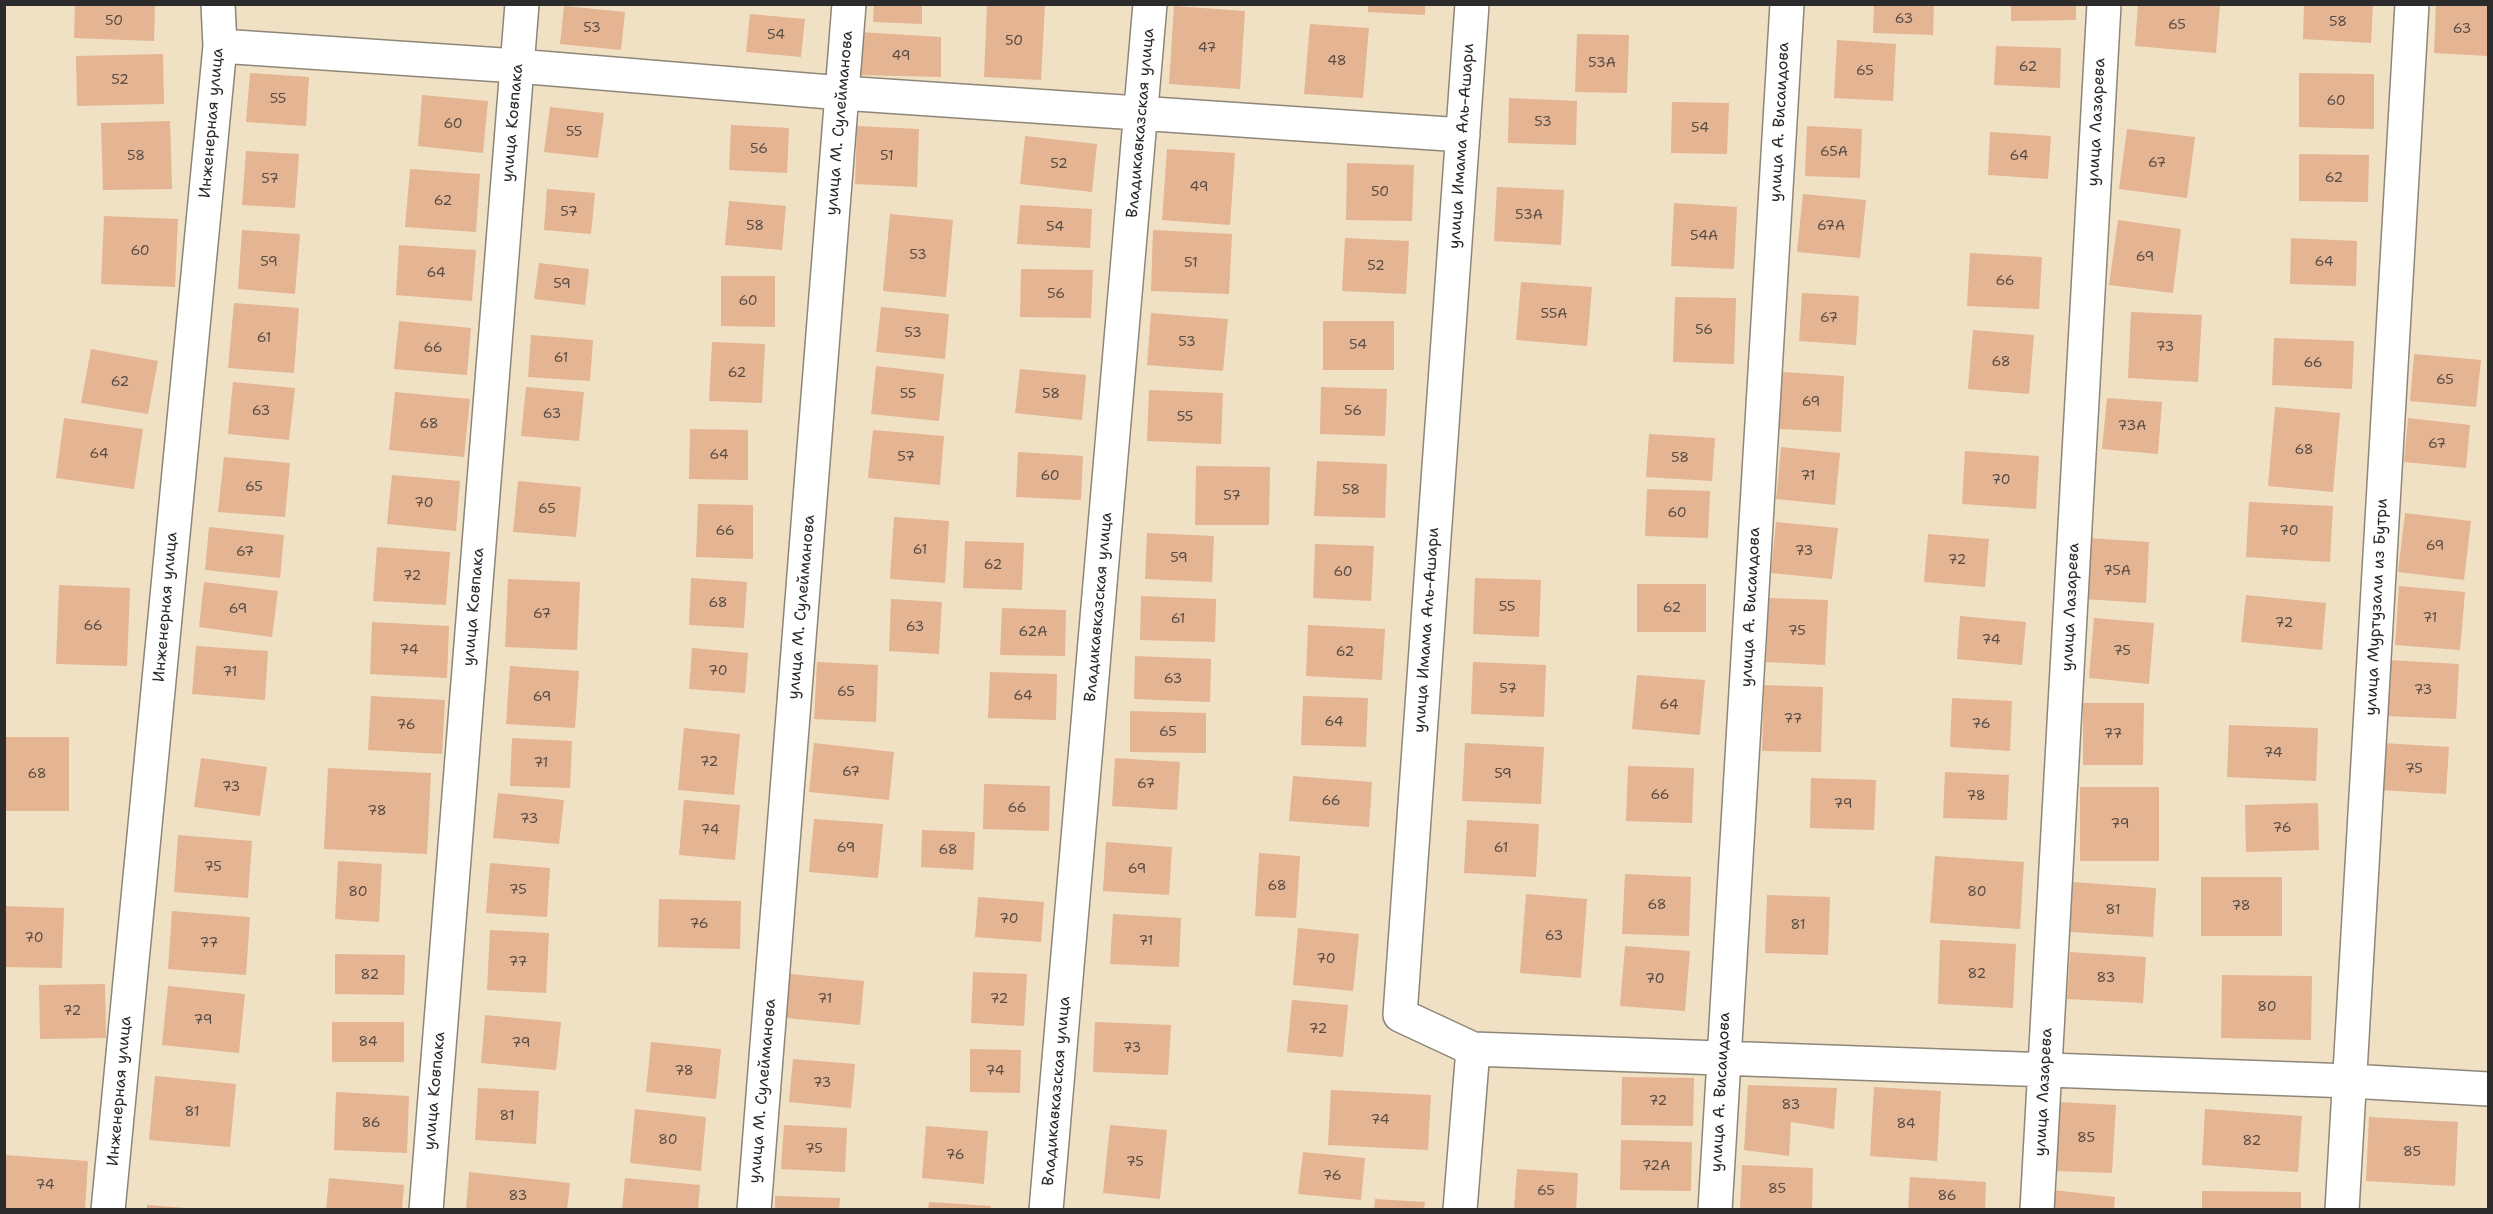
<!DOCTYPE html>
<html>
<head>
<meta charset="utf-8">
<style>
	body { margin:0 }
	#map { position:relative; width:2493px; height:1214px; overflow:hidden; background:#f0e1c4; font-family:"Shantell Sans",sans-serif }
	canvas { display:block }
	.frame { position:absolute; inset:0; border:6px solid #2b2b2b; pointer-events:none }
</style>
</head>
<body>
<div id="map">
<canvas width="2493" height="1214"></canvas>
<div class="frame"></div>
</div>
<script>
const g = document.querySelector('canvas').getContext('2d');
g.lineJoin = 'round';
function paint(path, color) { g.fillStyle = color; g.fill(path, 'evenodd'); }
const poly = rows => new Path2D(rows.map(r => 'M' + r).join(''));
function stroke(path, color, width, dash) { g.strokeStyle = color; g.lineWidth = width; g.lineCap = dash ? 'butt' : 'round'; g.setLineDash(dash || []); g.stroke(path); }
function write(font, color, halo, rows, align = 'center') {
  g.font = font + ' "Shantell Sans",sans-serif'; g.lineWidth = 4.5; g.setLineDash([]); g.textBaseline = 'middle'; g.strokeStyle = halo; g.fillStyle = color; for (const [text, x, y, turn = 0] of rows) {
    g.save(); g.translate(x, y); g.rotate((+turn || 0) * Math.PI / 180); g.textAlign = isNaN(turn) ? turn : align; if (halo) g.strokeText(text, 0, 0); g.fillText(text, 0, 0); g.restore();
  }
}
const building = poly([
	[75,4,155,4,154,41,74,38],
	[874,4,922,4,922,24,873,22],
	[987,4,1045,4,1041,80,984,77],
	[1368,4,1425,4,1425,15,1368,12],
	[1874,4,1934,4,1933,35,1873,33],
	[2011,4,2076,4,2076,20,2011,21],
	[2138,4,2220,4,2216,53,2135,46],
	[2304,4,2373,4,2371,43,2303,39],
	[2436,4,2488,4,2488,56,2434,53],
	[564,6,625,12,621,50,560,44],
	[1174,6,1245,11,1240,89,1169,84],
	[750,14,805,19,801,57,746,52],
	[1310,24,1369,28,1363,98,1304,94],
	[860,32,941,37,941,77,860,75],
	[1577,34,1629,35,1627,93,1575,92],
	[1837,40,1896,44,1893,101,1834,98],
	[1996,46,2061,48,2060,88,1994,85],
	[163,54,164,104,77,106,76,56],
	[250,73,309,77,306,126,246,122],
	[2299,73,2374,74,2374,129,2299,127],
	[422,95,488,101,483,153,418,146],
	[1509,98,1577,101,1576,145,1508,143],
	[1672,102,1729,103,1727,154,1671,153],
	[550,107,604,113,598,158,544,152],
	[170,121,172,189,103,190,101,123],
	[731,125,789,128,787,173,729,170],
	[857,126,919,129,917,187,855,184],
	[1807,126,1862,129,1860,178,1805,176],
	[2127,129,2195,137,2187,198,2119,189],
	[1990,132,2051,136,2048,179,1988,175],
	[1025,136,1097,144,1092,192,1020,184],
	[1167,149,1235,153,1230,225,1162,220],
	[246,151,299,154,295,208,242,205],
	[2299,154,2369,155,2368,202,2299,201],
	[1347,163,1414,165,1412,221,1346,220],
	[410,169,480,174,476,232,405,227],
	[1497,187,1564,190,1561,245,1494,241],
	[547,189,595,193,591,234,544,230],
	[1803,194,1866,200,1860,258,1797,252],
	[729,201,786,206,782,250,725,245],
	[1674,203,1737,207,1734,269,1671,266],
	[1020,205,1092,209,1090,248,1017,244],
	[890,214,953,220,946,297,883,291],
	[104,216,178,219,175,287,101,284],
	[2118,220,2181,229,2173,293,2109,285],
	[242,230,300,234,295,294,238,289],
	[1153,230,1232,234,1229,294,1151,291],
	[1345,238,1409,241,1406,294,1342,291],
	[2291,238,2357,241,2356,286,2290,284],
	[399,245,476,250,472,301,396,295],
	[1970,253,2042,257,2039,309,1967,306],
	[539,263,589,269,585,305,534,299],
	[1021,269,1093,270,1091,318,1020,317],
	[721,276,775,276,775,327,721,326],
	[1521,282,1592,287,1587,346,1516,340],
	[1802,293,1859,296,1856,345,1799,341],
	[1675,297,1736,298,1734,364,1673,362],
	[234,303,299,308,294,373,228,368],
	[881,307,949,314,945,359,876,352],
	[2131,312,2202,315,2198,382,2128,378],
	[1151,313,1228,319,1223,371,1147,365],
	[399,321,471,328,467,375,394,369],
	[1323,321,1394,321,1394,370,1323,370],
	[1973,330,2034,335,2029,394,1968,389],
	[531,335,593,340,590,381,528,377],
	[2274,338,2354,341,2352,389,2272,385],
	[712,342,765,344,762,403,709,401],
	[91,349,158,361,148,414,81,403],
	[2414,354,2481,360,2476,407,2410,401],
	[876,366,944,374,939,421,871,414],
	[1020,369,1086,375,1082,420,1015,413],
	[1782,372,1844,376,1841,432,1779,429],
	[233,382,295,388,289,440,228,434],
	[526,387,584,392,579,441,521,436],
	[1321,387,1387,389,1385,436,1320,434],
	[1149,390,1223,393,1221,444,1147,441],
	[395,392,470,399,464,457,389,450],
	[2107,398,2162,402,2158,454,2102,449],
	[2275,407,2340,413,2333,492,2268,486],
	[64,418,143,429,134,489,56,478],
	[2408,418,2470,425,2466,468,2404,462],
	[690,429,748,430,748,480,689,479],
	[873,430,944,436,940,485,868,478],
	[1649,434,1715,438,1712,481,1646,477],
	[1781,447,1840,453,1835,505,1776,499],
	[1965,451,2039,456,2036,509,1962,504],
	[1018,452,1083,456,1081,500,1016,497],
	[224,457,290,463,285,517,218,512],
	[1317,461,1387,464,1385,518,1314,516],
	[1196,466,1270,467,1269,525,1195,525],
	[392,475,460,481,456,531,387,524],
	[518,481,581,487,576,537,513,532],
	[1647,489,1710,491,1708,538,1645,536],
	[2249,502,2333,506,2330,562,2246,557],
	[698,504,753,505,753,559,696,557],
	[2405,513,2471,521,2464,580,2398,572],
	[894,517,949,521,945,583,890,579],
	[1776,522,1838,528,1832,579,1771,573],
	[209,527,284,535,280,578,205,570],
	[1147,533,1214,536,1212,582,1145,579],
	[1928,534,1989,539,1985,587,1924,582],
	[2088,538,2149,542,2146,603,2084,599],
	[965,541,1024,543,1022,590,963,588],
	[1315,544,1374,546,1371,601,1313,598],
	[377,547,450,552,446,605,373,601],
	[691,578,747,582,744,628,689,625],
	[1475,578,1541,580,1539,637,1473,634],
	[508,579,580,582,577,650,505,647],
	[204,582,278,591,272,637,199,627],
	[1637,584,1706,584,1706,632,1637,632],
	[59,585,130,588,127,666,56,664],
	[2399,586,2465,592,2460,650,2395,645],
	[2246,595,2326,603,2322,650,2241,642],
	[1141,596,1216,599,1215,642,1140,640],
	[1769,598,1828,600,1825,665,1766,662],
	[891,599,942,602,939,654,889,651],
	[1002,608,1066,610,1065,656,1000,655],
	[1960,616,2026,622,2022,665,1957,659],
	[2094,618,2154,623,2149,684,2089,678],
	[372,622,449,626,447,678,370,674],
	[1308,625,1385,629,1382,680,1306,676],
	[196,646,268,651,265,700,192,694],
	[692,648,748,653,745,693,689,689],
	[1135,656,1211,659,1210,702,1134,699],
	[2389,660,2459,664,2456,719,2386,716],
	[817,662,878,665,876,722,814,719],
	[1473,662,1546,665,1544,717,1471,714],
	[510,666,579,671,575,728,506,724],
	[990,672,1057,674,1056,720,988,718],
	[1637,675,1705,680,1700,735,1632,729],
	[1764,685,1823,687,1821,752,1762,751],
	[371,696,445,700,442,754,368,750],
	[1303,696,1368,698,1366,747,1301,745],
	[1952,698,2012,701,2010,751,1950,747],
	[2083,703,2144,703,2143,765,2083,765],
	[1130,711,1206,713,1206,753,1130,752],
	[2229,725,2318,728,2316,781,2227,777],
	[684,728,740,734,734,795,678,790],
	[4,737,69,737,69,811,4,811],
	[512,738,572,741,570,788,510,786],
	[814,743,894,752,889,800,809,792],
	[1465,743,1544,747,1541,804,1462,801],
	[2383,743,2449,747,2446,794,2380,790],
	[201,758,267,767,260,816,194,807],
	[1115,758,1180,762,1177,810,1112,806],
	[1628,766,1694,768,1692,823,1626,821],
	[328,768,431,773,427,854,324,849],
	[1945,772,2009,775,2007,820,1943,818],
	[1293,776,1372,782,1369,827,1289,821],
	[1811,778,1876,780,1874,830,1810,828],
	[984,784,1050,786,1049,831,983,829],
	[2080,787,2159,787,2159,861,2080,861],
	[498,793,564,800,559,844,493,838],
	[684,800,740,805,735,860,679,855],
	[2318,803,2319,850,2246,852,2245,805],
	[814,819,883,824,878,878,809,872],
	[1467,820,1539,824,1536,877,1464,873],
	[922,830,975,832,973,870,921,867],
	[178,835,252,841,248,898,174,892],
	[1106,842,1172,847,1169,895,1103,891],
	[1259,853,1300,856,1296,918,1255,916],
	[1935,856,2024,862,2020,929,1930,923],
	[338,861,382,864,379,922,335,919],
	[490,863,550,868,547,917,486,913],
	[1625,874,1691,877,1689,936,1622,934],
	[2201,877,2282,877,2282,936,2201,936],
	[2073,882,2156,888,2153,937,2070,932],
	[1526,894,1587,899,1581,978,1520,973],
	[1767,895,1830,897,1828,955,1765,953],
	[978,897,1044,902,1041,942,975,937],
	[659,899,741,901,740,949,658,947],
	[4,906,64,908,62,968,4,967],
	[172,911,250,917,246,975,168,969],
	[1113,914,1181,918,1179,967,1110,964],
	[1298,928,1359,934,1353,991,1293,985],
	[490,930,549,933,546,993,487,990],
	[1940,940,2016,944,2013,1008,1938,1004],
	[1625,946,1690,951,1685,1011,1620,1006],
	[2070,952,2146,957,2143,1003,2067,999],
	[335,954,405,955,404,995,335,994],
	[973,972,1027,974,1024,1026,971,1023],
	[790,974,864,981,860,1025,786,1018],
	[2222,975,2312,976,2311,1040,2221,1038],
	[105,984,106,1038,40,1039,39,985],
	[168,986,245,994,239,1053,162,1045],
	[1292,1000,1348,1005,1343,1057,1287,1052],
	[485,1015,561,1022,556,1070,481,1063],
	[332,1022,404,1022,404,1062,332,1062],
	[1095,1022,1171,1025,1168,1075,1093,1072],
	[651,1042,721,1049,716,1099,646,1092],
	[970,1049,1021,1050,1020,1093,970,1092],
	[793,1059,855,1064,851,1108,789,1102],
	[155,1076,236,1084,230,1147,149,1140],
	[1622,1077,1694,1078,1693,1126,1621,1125],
	[1748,1085,1837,1088,1834,1129,1791,1122,1789,1156,1744,1150],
	[1874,1087,1941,1091,1937,1161,1870,1156],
	[478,1088,539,1091,536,1144,475,1140],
	[1331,1090,1431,1095,1428,1150,1328,1145],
	[336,1092,409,1096,407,1153,334,1150],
	[2059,1102,2116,1105,2112,1173,2056,1171],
	[635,1109,706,1117,701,1171,630,1163],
	[2205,1109,2302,1116,2298,1172,2202,1165],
	[2369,1117,2458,1122,2455,1186,2366,1181],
	[784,1125,847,1128,845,1172,781,1169],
	[1110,1125,1167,1130,1160,1199,1103,1193],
	[926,1126,988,1131,984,1184,922,1178],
	[1621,1140,1692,1142,1691,1191,1620,1190],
	[1303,1152,1365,1158,1361,1200,1298,1194],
	[4,1155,88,1161,85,1210,4,1210],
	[1742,1165,1813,1168,1812,1210,1740,1210],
	[1517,1169,1578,1173,1576,1210,1514,1210],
	[469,1172,570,1183,567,1210,466,1210],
	[1910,1177,1986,1182,1985,1210,1908,1210],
	[329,1178,404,1185,402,1210,326,1210],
	[625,1178,700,1185,698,1210,622,1210],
	[2053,1190,2115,1197,2114,1210,2051,1210],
	[2202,1191,2301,1192,2301,1210,2202,1210],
	[775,1196,840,1198,839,1210,775,1210],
	[1375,1199,1425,1202,1424,1210,1374,1210],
	[929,1202,991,1206,991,1210,928,1210],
	[147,1205,186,1208,186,1210,147,1210]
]);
const minor = poly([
	[220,46,517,66,842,93,1463,135],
	[1473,1049,2350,1081,2488,1089],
	[108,1210,220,46,218,4],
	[426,1210,522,4],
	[754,1210,849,4],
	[1046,1210,1150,4],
	[1460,1210,1473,1049,1400,1015,1472,4],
	[1715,1210,1787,4],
	[2037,1210,2104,4],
	[2342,1210,2412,4]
]);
const numberNames = [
	["63",1904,19],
	["50",114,21],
	["58",2338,22],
	["65",2177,25],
	["53",592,28],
	["63",2462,29],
	["54",776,35],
	["50",1014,41],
	["47",1207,48],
	["49",901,56],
	["48",1337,61],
	["53А",1602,63],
	["62",2028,67],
	["65",1865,71],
	["52",120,80],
	["55",278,99],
	["60",2336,101],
	["53",1543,122],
	["60",453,124],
	["54",1700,128],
	["55",574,132],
	["56",759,149],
	["65А",1834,152],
	["58",136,156],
	["51",887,156],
	["64",2019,156],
	["67",2157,163],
	["52",1059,164],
	["62",2334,178],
	["57",270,179],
	["49",1199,187],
	["50",1380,192],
	["62",443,201],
	["57",569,212],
	["53А",1529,215],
	["58",755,226],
	["67А",1831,226],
	["54",1055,227],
	["54А",1704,236],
	["60",140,251],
	["53",918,255],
	["69",2145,257],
	["59",269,262],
	["64",2324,262],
	["51",1191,263],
	["52",1376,266],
	["64",436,273],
	["66",2005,281],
	["59",562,284],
	["56",1056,294],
	["60",748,301],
	["55А",1554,314],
	["67",1829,318],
	["56",1704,330],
	["53",913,333],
	["61",264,338],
	["53",1187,342],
	["54",1358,345],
	["73",2165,347],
	["66",433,348],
	["61",561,358],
	["68",2001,362],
	["66",2313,363],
	["62",737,373],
	["65",2445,380],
	["62",120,382],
	["55",908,394],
	["58",1051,394],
	["69",1811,402],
	["63",261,411],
	["56",1353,411],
	["63",552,414],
	["55",1185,417],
	["68",429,424],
	["73А",2132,426],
	["67",2437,444],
	["68",2304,450],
	["64",99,454],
	["64",719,455],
	["57",906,457],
	["58",1680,458],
	["60",1050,476],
	["71",1808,476],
	["70",2001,480],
	["65",254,487],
	["58",1351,490],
	["57",1232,496],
	["70",424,503],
	["65",547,509],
	["60",1677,513],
	["66",725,531],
	["70",2289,531],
	["69",2435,546],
	["61",920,550],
	["73",1804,551],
	["67",245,552],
	["59",1179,558],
	["72",1957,560],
	["62",993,565],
	["75А",2117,571],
	["60",1343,572],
	["72",412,576],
	["68",718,603],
	["55",1507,607],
	["62",1672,608],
	["69",238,609],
	["67",542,614],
	["71",2430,618],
	["61",1178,619],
	["72",2284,623],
	["66",93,626],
	["63",915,627],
	["75",1797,631],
	["62А",1033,632],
	["74",1991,640],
	["74",409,650],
	["75",2122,651],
	["62",1345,652],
	["70",718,671],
	["71",230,672],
	["63",1173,679],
	["57",1508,689],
	["73",2423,690],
	["65",846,692],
	["64",1023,696],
	["69",542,697],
	["64",1669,705],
	["77",1793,719],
	["64",1334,722],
	["76",1981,724],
	["76",406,725],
	["65",1168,732],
	["77",2113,734],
	["74",2273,753],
	["72",709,762],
	["71",541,763],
	["75",2414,769],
	["67",851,772],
	["68",37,774],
	["59",1503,774],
	["67",1146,784],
	["73",231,787],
	["66",1660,795],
	["78",1976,796],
	["66",1331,801],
	["79",1843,804],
	["66",1017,808],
	["78",377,811],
	["73",529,819],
	["79",2120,824],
	["76",2282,828],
	["74",710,830],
	["69",846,848],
	["61",1501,848],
	["68",948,850],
	["75",213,867],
	["69",1137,869],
	["68",1277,886],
	["75",518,890],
	["80",358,892],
	["80",1977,892],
	["68",1657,905],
	["78",2241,906],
	["81",2113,910],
	["70",1009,919],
	["76",699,924],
	["81",1798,925],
	["63",1554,936],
	["70",34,938],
	["71",1146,941],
	["77",209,943],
	["70",1326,959],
	["77",518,962],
	["82",1977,974],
	["82",370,975],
	["83",2106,978],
	["70",1655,979],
	["71",825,999],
	["72",999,999],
	["80",2267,1007],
	["72",72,1011],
	["79",203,1020],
	["72",1318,1029],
	["84",368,1042],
	["79",521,1043],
	["73",1132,1048],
	["78",684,1071],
	["74",995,1071],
	["73",822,1083],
	["72",1658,1101],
	["83",1791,1105],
	["81",192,1112],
	["81",507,1116],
	["74",1380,1120],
	["86",371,1123],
	["84",1906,1124],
	["85",2086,1138],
	["80",668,1140],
	["82",2252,1141],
	["75",814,1149],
	["85",2412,1152],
	["76",955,1155],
	["75",1135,1162],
	["72А",1656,1166],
	["76",1332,1176],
	["74",45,1185],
	["85",1777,1189],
	["65",1546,1191],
	["83",518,1196],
	["86",1947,1196]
];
const streetNames = [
	["улица А. Висаидова",1780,122,-87],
	["улица Лазарева",2097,122,-87],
	["Инженерная улица",212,123,-85],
	["улица Ковпака",513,123,-85],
	["улица М. Сулейманова",840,123,-85],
	["Владикавказская улица",1141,123,-85],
	["улица Имама Аль-Ашари",1462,146,-86],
	["Инженерная улица",166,607,-85],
	["улица Ковпака",474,607,-85],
	["улица М. Сулейманова",802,607,-85],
	["Владикавказская улица",1099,607,-85],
	["улица А. Висаидова",1751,607,-87],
	["улица Лазарева",2071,607,-87],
	["улица Муртузали из Бутри",2377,607,-87],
	["улица Имама Аль-Ашари",1427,630,-86],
	["Инженерная улица",120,1091,-85],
	["улица Ковпака",435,1091,-85],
	["улица М. Сулейманова",763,1091,-85],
	["Владикавказская улица",1057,1091,-85],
	["улица А. Висаидова",1721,1092,-87],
	["улица Лазарева",2044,1092,-87]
];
paint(building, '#e4b493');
stroke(minor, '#8e8678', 36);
stroke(minor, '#fff', 33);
write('14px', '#594d45', null, numberNames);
write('16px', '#2b2b2b', '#fff', streetNames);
</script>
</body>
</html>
